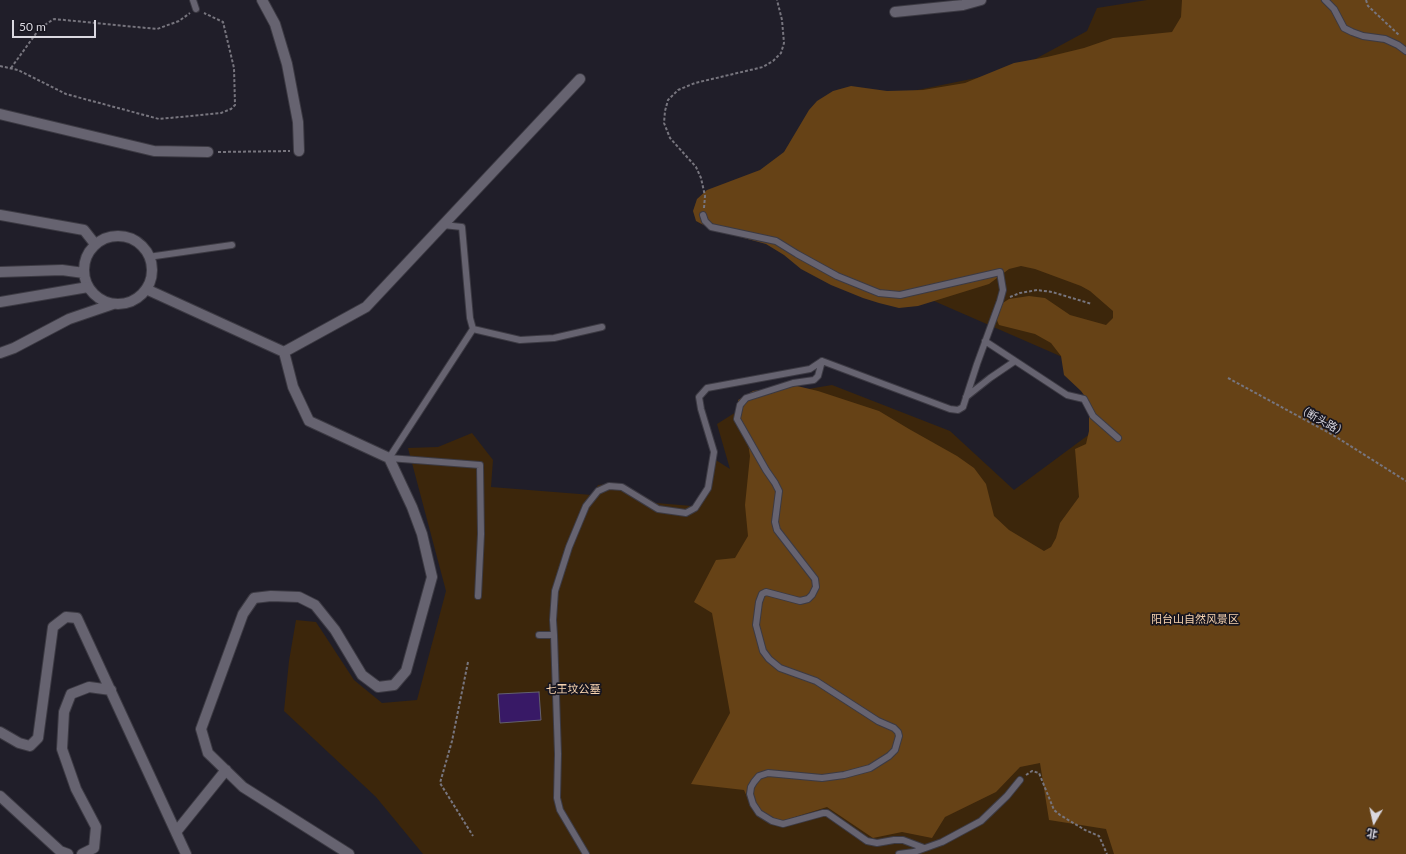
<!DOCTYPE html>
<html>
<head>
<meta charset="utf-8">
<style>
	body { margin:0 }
	#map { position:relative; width:1406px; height:854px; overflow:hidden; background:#201e29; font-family:Lato,"Noto Sans SC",sans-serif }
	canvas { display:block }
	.north { position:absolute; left:1354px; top:802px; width:40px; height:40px; -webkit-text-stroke:3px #17151f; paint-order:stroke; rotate:189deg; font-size:11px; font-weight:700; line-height:16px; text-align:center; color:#dad8e0 }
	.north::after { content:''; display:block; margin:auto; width:14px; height:18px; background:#dad8e0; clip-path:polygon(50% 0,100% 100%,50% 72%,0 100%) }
	.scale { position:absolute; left:12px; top:20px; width:84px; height:18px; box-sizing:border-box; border:2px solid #dad8e0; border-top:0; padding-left:5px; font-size:12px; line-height:14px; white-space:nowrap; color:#dad8e0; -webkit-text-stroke:3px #17151f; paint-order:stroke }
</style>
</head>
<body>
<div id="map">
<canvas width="1406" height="854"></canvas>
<div class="north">北</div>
<div class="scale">50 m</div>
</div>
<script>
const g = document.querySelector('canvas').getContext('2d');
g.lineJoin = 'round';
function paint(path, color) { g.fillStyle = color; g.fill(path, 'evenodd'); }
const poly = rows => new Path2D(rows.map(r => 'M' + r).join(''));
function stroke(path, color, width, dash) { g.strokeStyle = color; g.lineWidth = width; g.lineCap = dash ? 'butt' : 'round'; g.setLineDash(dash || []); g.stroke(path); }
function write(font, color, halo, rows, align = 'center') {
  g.font = font + ' Lato,"Noto Sans SC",sans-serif'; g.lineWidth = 3.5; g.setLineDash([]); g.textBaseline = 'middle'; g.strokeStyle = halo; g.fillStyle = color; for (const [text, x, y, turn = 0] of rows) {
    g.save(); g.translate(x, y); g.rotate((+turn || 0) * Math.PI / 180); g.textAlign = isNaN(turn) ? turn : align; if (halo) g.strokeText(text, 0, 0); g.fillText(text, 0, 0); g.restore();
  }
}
const green = poly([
	[1147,0,1406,0,1406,854,423,854,376,797,284,711,289,661,296,620,316,622,354,680,382,703,417,700,446,591,408,448,438,447,472,433,493,460,491,487,592,495,598,485,621,483,656,503,692,506,706,492,711,457,730,469,717,424,760,397,832,385,950,431,1014,490,1118,413,1115,380,785,236,789,162,825,109,1015,70,1087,31,1097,8]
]);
const forest = poly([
	[1182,0,1406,0,1406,854,1114,854,1106,829,1049,820,1040,763,1020,767,996,792,945,817,932,838,902,832,873,838,827,807,779,822,751,806,744,790,691,784,730,713,712,613,694,602,716,560,735,558,748,536,745,505,750,456,747,437,738,412,738,400,753,391,793,385,818,391,879,411,909,429,957,456,974,468,986,484,994,516,1009,530,1044,551,1051,547,1056,538,1060,523,1079,497,1075,449,1086,444,1089,431,1089,402,1081,391,1064,375,1061,356,1051,343,1035,334,999,325,995,316,998,306,1009,299,1029,296,1045,298,1070,315,1106,325,1113,318,1113,311,1090,291,1081,286,1035,269,1021,266,1009,269,989,284,918,306,899,308,879,303,863,298,831,285,801,269,784,255,766,244,711,229,696,221,693,211,697,199,707,190,760,170,784,152,809,110,817,101,833,91,851,86,887,91,923,90,965,83,1014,63,1047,57,1084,48,1113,38,1172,32,1181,17]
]);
const building = poly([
	[539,692,541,720,500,723,498,694,539,692]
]);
const path = poly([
	[1366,0,1368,6,1399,35],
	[0,66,18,70,66,94,159,119,221,113,231,109,235,105,234,68,223,22,204,13],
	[11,68,40,28,54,19,157,29,179,21,190,13],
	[218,152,290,151],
	[704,208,705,196,701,178,696,167,670,138,664,123,665,111,668,100,678,90,695,83,763,67,773,61,781,53,784,43,782,20,777,0],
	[1010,297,1020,293,1037,290,1052,292,1092,304],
	[1228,378,1333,435,1406,481],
	[468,662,452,741,440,783,473,836],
	[1026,775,1032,771,1039,773,1054,810,1060,815,1085,830,1099,836,1107,854]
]);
const service = poly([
	[193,0,196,9],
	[1325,0,1334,9,1344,28,1352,32,1363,36,1385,39,1398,45,1406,51],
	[443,225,462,227,470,318,473,329],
	[148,257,232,245],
	[985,341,1067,395,1084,399,1093,416,1118,438],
	[822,361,818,376,814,380,793,383,746,398,740,405,737,419,766,470,775,483,779,491,775,522,777,530,815,579,816,587,812,595,808,599,800,601,766,592,762,594,759,602,756,625,763,651,769,659,780,668,816,681,878,721,894,728,898,732,899,736,895,750,889,756,870,768,844,775,822,778,768,773,759,776,754,782,751,787,750,794,753,804,759,813,772,821,783,824,823,813,827,813,867,841,877,843,894,840,903,840,924,848],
	[966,397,990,378,1015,361],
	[478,596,481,534,480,465,389,458,473,329,520,340,554,338,602,327],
	[539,635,554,635,558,754,557,798,560,810,586,854],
	[554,635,553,620,555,591,569,547,586,506,598,491,609,486,622,487,658,509,686,513,695,508,708,488,714,452,701,409,699,397,707,388,810,369,822,361,950,409,958,410,963,407,977,364,1000,301,1003,290,1000,272,900,295,879,293,837,276,797,254,776,241,711,227,705,221,703,215],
	[899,854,914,852,942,842,981,821,1007,796,1020,780]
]);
const minor = poly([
	[262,0,275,24,287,64,298,122,299,151],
	[895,12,963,5,981,0],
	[0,114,154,151,208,152],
	[0,215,84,230,95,244],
	'84 270a34 34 0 1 1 68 0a34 34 0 1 1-68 0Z',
	[0,272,62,270,84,273],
	[146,289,284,352],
	[0,353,14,348,69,319,113,304],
	[0,732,19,743,30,746,38,738,53,627,66,617,77,618,186,854],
	[0,796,60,851,68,854],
	[176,832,226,770],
	[82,854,94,848,96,827,76,789,62,749,64,712,71,694,89,687,111,690],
	[349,854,243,787,208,753,201,729,243,614,254,598,271,596,299,597,315,605,335,630,362,675,378,687,394,685,406,671,432,577,422,534,412,507,389,458,309,421,293,387,284,352,366,307,580,79]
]);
const tertiary = poly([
	[0,302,88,287]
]);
const streetNames = [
	["（断头路）",1322,421,29]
];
const parkNames = [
	["阳台山自然风景区",1195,619],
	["七王坟公墓",573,689]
];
paint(green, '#3c260b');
paint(forest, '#664216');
paint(building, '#381966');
stroke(building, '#63606d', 1);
stroke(service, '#3c3a43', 8);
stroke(minor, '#3c3a43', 12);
stroke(tertiary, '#3c3a43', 12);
stroke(path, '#77757e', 2, [3, 2]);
stroke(service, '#666370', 6);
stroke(minor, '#666370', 10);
stroke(tertiary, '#666370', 10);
write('11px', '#dad8e0', '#17151f', streetNames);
write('11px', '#f7d3af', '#17151f', parkNames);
</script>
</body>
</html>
